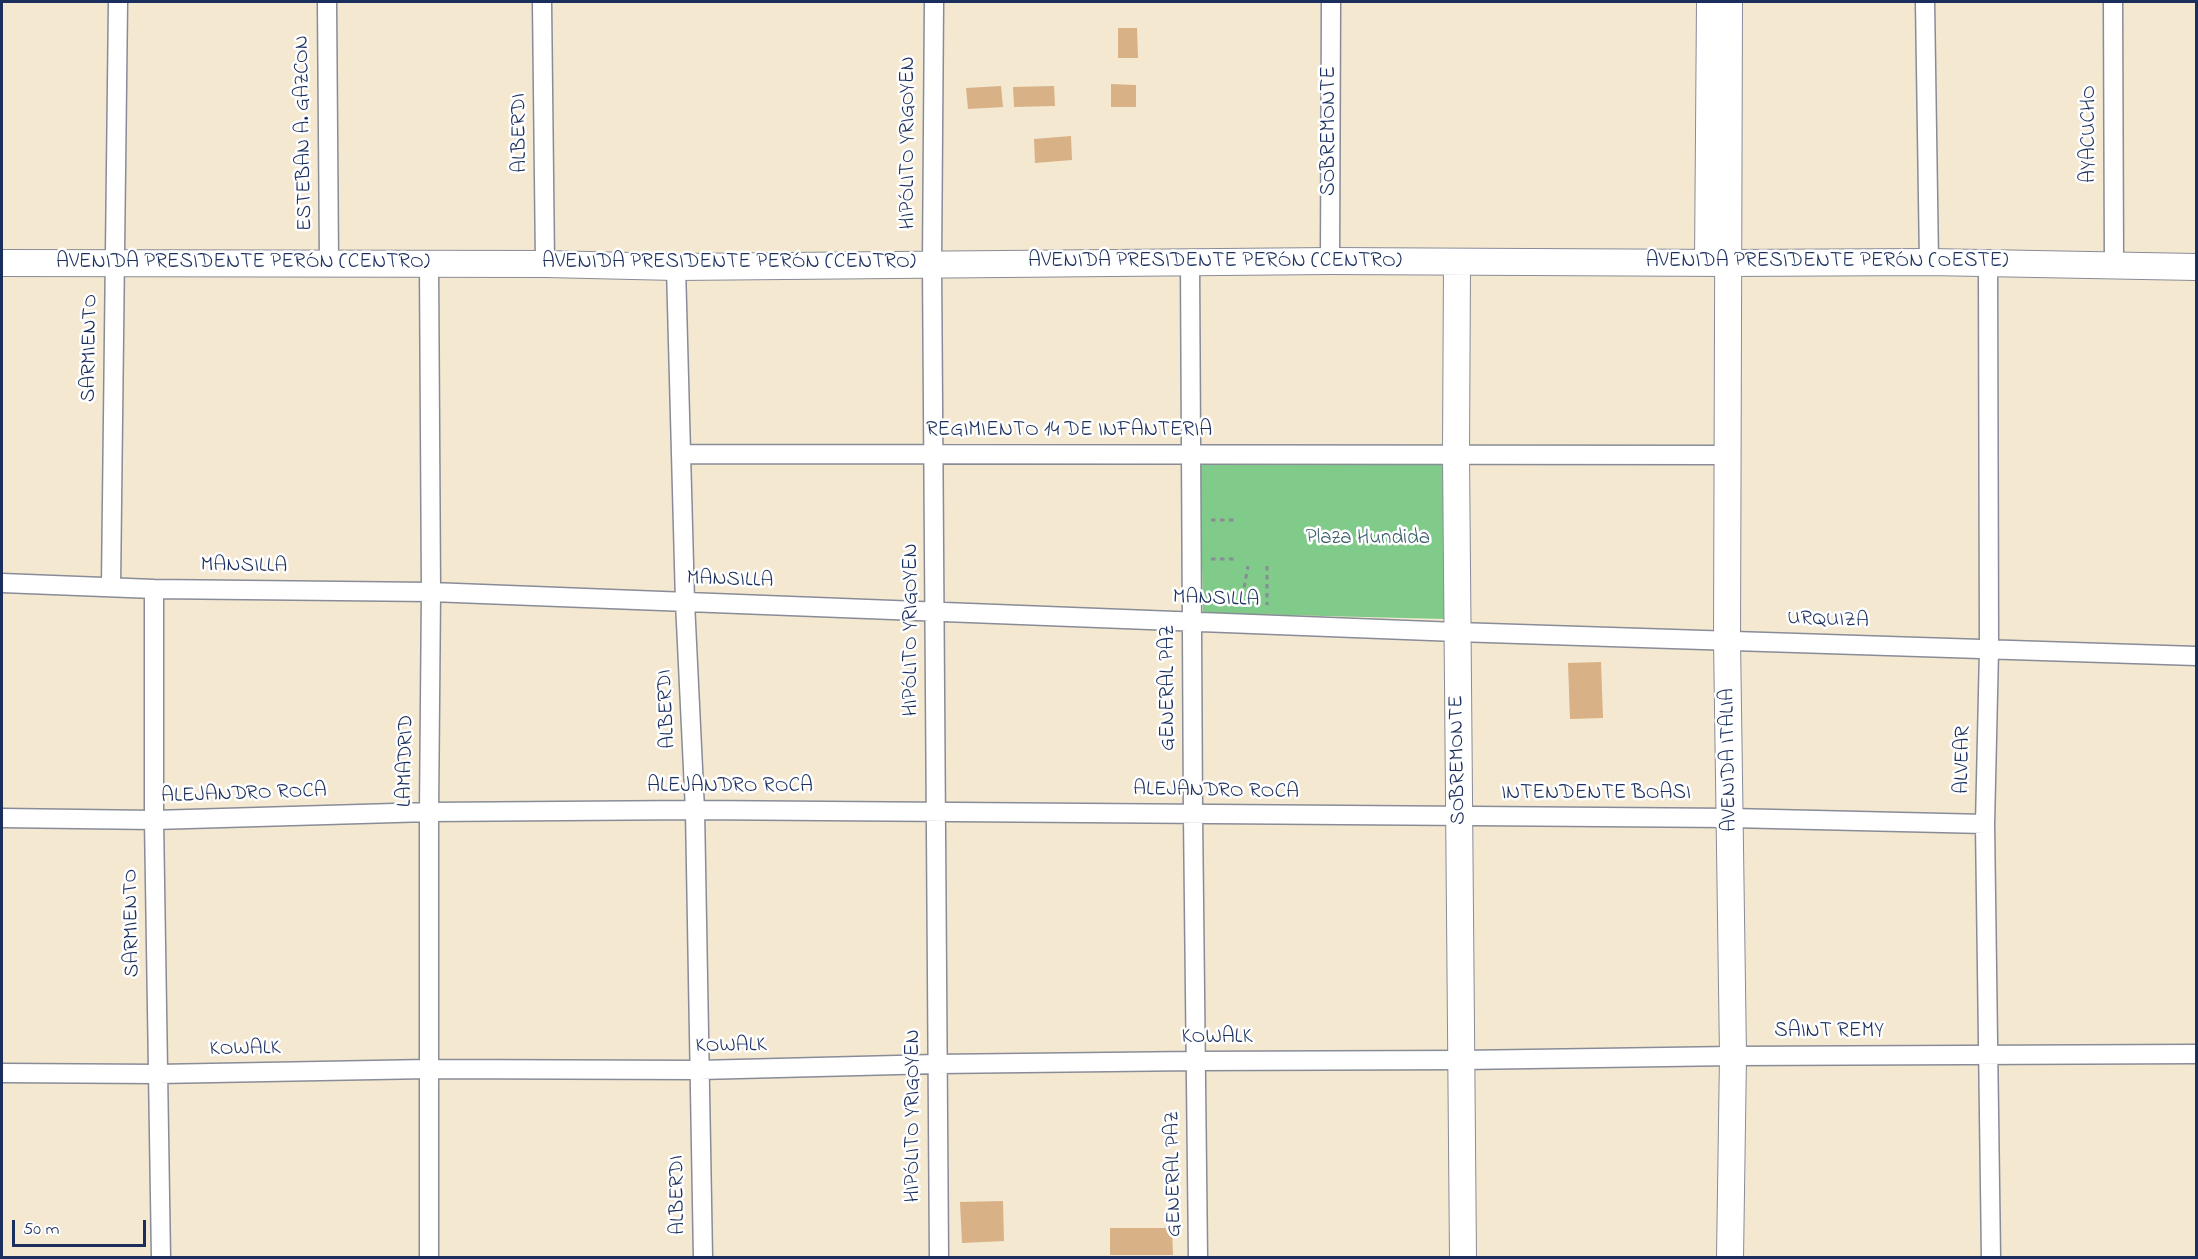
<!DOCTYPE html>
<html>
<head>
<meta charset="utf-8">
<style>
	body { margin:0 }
	#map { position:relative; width:2198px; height:1259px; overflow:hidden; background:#f4e8d0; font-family:"Indie Flower",sans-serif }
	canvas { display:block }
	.frame { position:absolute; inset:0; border:3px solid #1b2f5e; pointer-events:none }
	.scale { position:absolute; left:12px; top:1220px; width:134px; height:27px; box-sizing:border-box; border:3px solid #1b2f5e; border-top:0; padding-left:8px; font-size:18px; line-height:21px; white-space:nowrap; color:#1b2f5e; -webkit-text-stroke:4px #fff; paint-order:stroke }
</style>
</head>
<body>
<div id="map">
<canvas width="2198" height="1259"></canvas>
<div class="frame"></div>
<div class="scale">50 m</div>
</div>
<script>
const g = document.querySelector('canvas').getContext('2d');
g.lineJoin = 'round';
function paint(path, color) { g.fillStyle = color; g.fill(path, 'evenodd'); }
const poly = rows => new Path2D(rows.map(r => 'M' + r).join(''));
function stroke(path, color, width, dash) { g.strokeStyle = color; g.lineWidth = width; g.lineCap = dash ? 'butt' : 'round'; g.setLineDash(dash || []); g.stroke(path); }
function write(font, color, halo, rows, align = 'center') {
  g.font = font + ' "Indie Flower",sans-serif'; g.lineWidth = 5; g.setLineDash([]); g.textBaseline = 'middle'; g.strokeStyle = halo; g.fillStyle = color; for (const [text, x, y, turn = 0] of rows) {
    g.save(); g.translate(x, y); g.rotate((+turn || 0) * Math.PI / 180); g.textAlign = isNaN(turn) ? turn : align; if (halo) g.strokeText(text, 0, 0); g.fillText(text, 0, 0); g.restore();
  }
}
const green = poly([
	[1447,463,1445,619,1203,613,1200,465]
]);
const building = poly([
	[1118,28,1137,28,1138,58,1118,58],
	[1111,84,1136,85,1136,107,1111,107],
	[1001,86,1003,107,968,109,966,88],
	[1054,86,1055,106,1014,107,1013,87],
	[1071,136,1072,160,1035,163,1034,139],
	[1601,662,1603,718,1570,719,1568,663],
	[1003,1201,1004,1241,962,1243,960,1202],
	[1110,1228,1172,1228,1173,1255,1110,1255]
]);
const path = poly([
	[1211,520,1234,520],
	[1211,559,1234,559],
	[1267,566,1267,605],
	[1241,605,1248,566]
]);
const street = poly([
	[327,2,329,263],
	[542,2,545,264],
	[934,2,932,264,939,1258],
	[1925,2,1929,262],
	[2113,2,2114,266],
	[1330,261,1331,2],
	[1190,262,1193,815,1198,1258],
	[1988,263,1989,650,1985,824,1991,1258],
	[429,265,431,592,429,812,429,1258],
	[676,267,685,602,695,810,703,1258],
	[681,454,1727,455],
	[2,583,154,589,431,592,1457,632,2196,656],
	[111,586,118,2],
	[154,589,154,820,161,1258],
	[2,818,154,820,429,812,695,810,1731,818,1985,824],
	[2,1073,158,1074,428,1069,699,1070,937,1064,1195,1061,1462,1060,1733,1056,2196,1054]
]);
const secondary = poly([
	[1729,2,1727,639,1733,1056,1730,1258],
	[2,263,545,264,676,267,1330,261,1728,263,1929,262,2196,267],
	[1457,263,1456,454,1463,1258],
	[1708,263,1710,2]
]);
const streetNames = [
	["SOBREMONTE",1331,131,-90],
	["ESTEBAN A. GAZCON",305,133,-91],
	["ALBERDI",521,133,-91],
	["AYACUCHO",2091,134,-90],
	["HIPÓLITO YRIGOYEN",910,143,-90],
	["AVENIDA PRESIDENTE PERÓN (CENTRO)",1215,263],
	["AVENIDA PRESIDENTE PERÓN (OESTE)",1827,263],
	["AVENIDA PRESIDENTE PERÓN (CENTRO)",243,264],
	["AVENIDA PRESIDENTE PERÓN (CENTRO)",729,264],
	["SARMIENTO",91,348,-89],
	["REGIMIENTO 14 DE INFANTERIA",1069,432],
	["MANSILLA",244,567,1],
	["MANSILLA",730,581,2],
	["MANSILLA",1216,600,2],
	["URQUIZA",1828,621,2],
	["HIPÓLITO YRIGOYEN",913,630,-90],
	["GENERAL PAZ",1170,688,-90],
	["ALBERDI",668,709,-93],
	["SOBREMONTE",1459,760,-91],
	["AVENIDA ITALIA",1730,760,-91],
	["ALVEAR",1964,760,-89],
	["LAMADRID",407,761,-89],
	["ALEJANDRO ROCA",730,788],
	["ALEJANDRO ROCA",1216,792,1],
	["ALEJANDRO ROCA",244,795,-2],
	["INTENDENTE BOASI",1596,795],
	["SARMIENTO",133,923,-91],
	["SAINT REMY",1829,1033],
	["KOWALK",1217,1039],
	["KOWALK",731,1047,-1],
	["KOWALK",245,1050,-1],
	["HIPÓLITO YRIGOYEN",915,1116,-90],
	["GENERAL PAZ",1175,1174,-91],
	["ALBERDI",679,1195,-91]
];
const parkNames = [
	["Plaza Hundida",1368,540]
];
paint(green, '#80cb89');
paint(building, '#d8b186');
stroke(street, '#888c97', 21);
stroke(secondary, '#888c97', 28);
stroke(path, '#888c97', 3, [4.5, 4.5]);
stroke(street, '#fff', 18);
stroke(secondary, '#fff', 26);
write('21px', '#1b2f5e', '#fff', streetNames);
write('21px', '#395e6b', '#fff', parkNames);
</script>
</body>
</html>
